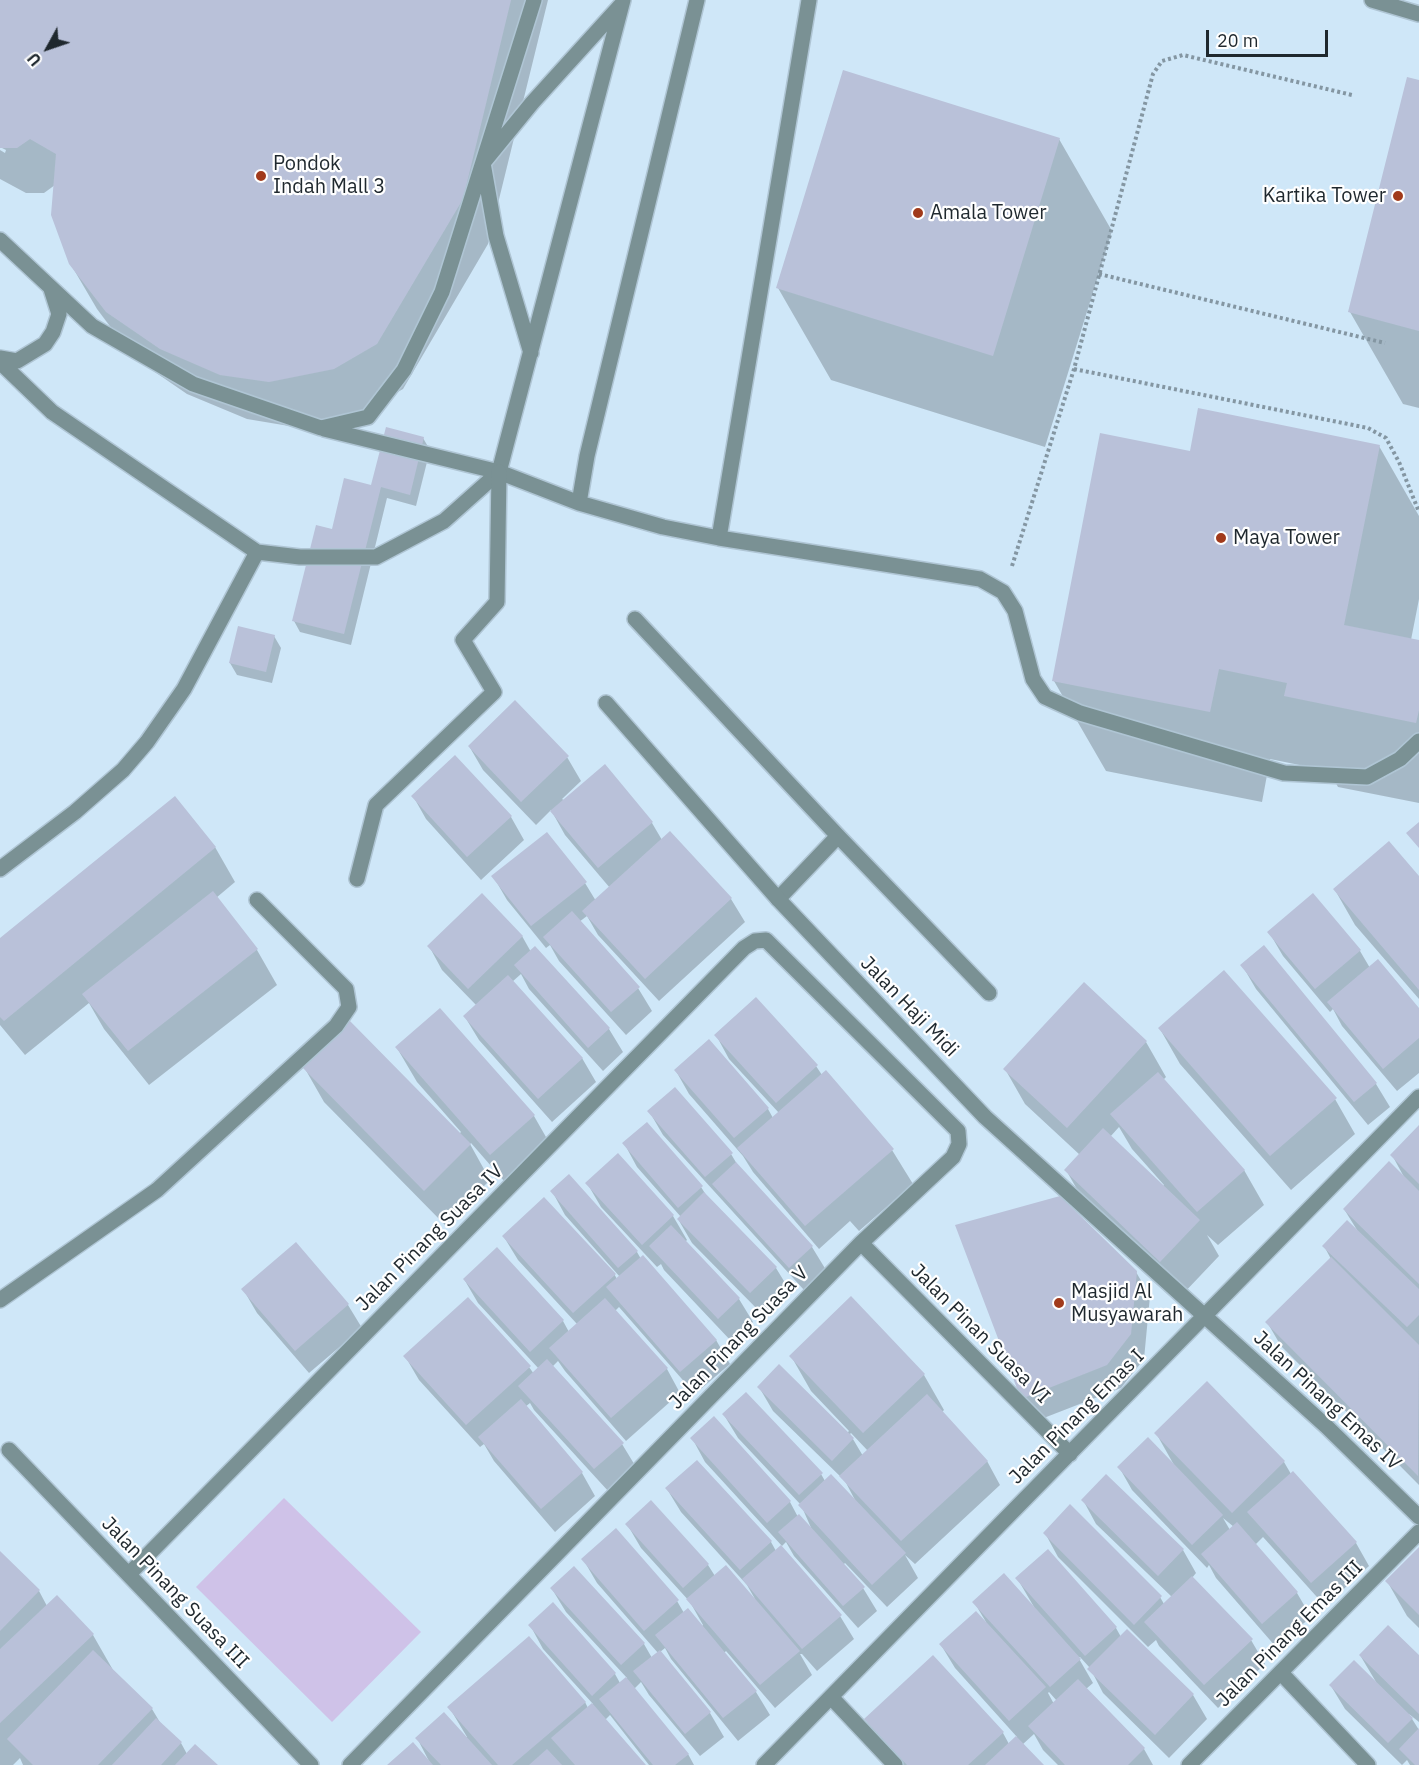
<!DOCTYPE html>
<html>
<head>
<meta charset="utf-8">
<style>
	body { margin:0 }
	#map { position:relative; width:1419px; height:1765px; overflow:hidden; background:#cfe7f8; font-family:"IBM Plex Sans",sans-serif }
	canvas { display:block }
	.north { position:absolute; left:18px; top:18px; width:60px; height:60px; -webkit-text-stroke:4px #fff; paint-order:stroke; rotate:230deg; font-size:16px; font-weight:700; line-height:24px; text-align:center; color:#1f282e }
	.north::after { content:''; display:block; margin:auto; width:21px; height:27px; background:#1f282e; clip-path:polygon(50% 0,100% 100%,50% 72%,0 100%) }
	.scale { position:absolute; left:1206px; top:30px; width:122px; height:27px; box-sizing:border-box; border:3px solid #1f282e; border-top:0; padding-left:8px; font-size:18px; line-height:21px; white-space:nowrap; color:#1f282e; -webkit-text-stroke:4px #fff; paint-order:stroke }
</style>
</head>
<body>
<div id="map">
<canvas width="1419" height="1765"></canvas>
<div class="north">U</div>
<div class="scale">20 m</div>
</div>
<script>
const g = document.querySelector('canvas').getContext('2d');
g.lineJoin = 'round';
function paint(path, color) { g.fillStyle = color; g.fill(path, 'evenodd'); }
const poly = rows => new Path2D(rows.map(r => 'M' + r).join(''));
function stroke(path, color, width, dash) { g.strokeStyle = color; g.lineWidth = width; g.lineCap = dash ? 'butt' : 'round'; g.setLineDash(dash || []); g.stroke(path); }
function write(font, color, halo, rows, align = 'center') {
  g.font = font + ' "IBM Plex Sans",sans-serif'; g.lineWidth = 4.5; g.setLineDash([]); g.textBaseline = 'middle'; g.strokeStyle = halo; g.fillStyle = color; for (const [text, x, y, turn = 0] of rows) {
    g.save(); g.translate(x, y); g.rotate((+turn || 0) * Math.PI / 180); g.textAlign = isNaN(turn) ? turn : align; if (halo) g.strokeText(text, 0, 0); g.fillText(text, 0, 0); g.restore();
  }
}
const green = poly([
	[284,1498,421,1632,332,1722,196,1587]
]);
const shadow = poly([
	[0,0,548,0,488,244,403,389,360,414,295,427,247,419,187,394,133,357,97,309,70,263,55,185,44,193,26,193,0,179,0,150,5,153,6,150,0,147],
	[1419,81,1419,408,1403,404,1350,312],
	[1059,139,1112,231,1045,447,831,380,778,288],
	[423,438,430,450,416,506,387,498,351,645,300,632,294,621,333,531,372,487],
	[1379,446,1419,516,1419,599,1411,640,1419,642,1419,803,1338,787,1329,771,1270,759,1262,802,1106,771,1054,681,1191,453],
	[274,636,281,648,272,683,237,675,230,663],
	[469,746,567,757,581,781,562,799,564,800,652,823,662,840,731,899,745,922,659,1001,598,935,587,916,579,922,638,988,652,1011,626,1035,559,961,550,945,546,948,507,900,493,876,585,883,596,901,610,888,565,835,551,810,536,825,483,770],
	[413,796,511,817,524,840,481,880,426,819],
	[215,847,235,882,216,898,257,950,277,985,149,1085,104,1029,89,1003,25,1055,0,1025,0,940],
	[1419,878,1419,999,1355,925,1335,890],
	[1313,895,1360,951,1370,968,1419,1011,1419,1073,1397,1091,1342,1026,1333,1009,1330,1012,1283,956,1269,932],
	[522,936,531,952,609,1029,623,1052,603,1071,529,989,521,974,512,982,582,1058,596,1082,552,1122,479,1040,465,1017,477,1006,442,970,429,946],
	[1264,947,1376,1084,1390,1107,1368,1125,1256,989,1242,965],
	[1160,1029,1335,1099,1355,1134,1291,1190,1180,1064],
	[716,1035,816,1066,822,1075,892,1150,913,1184,859,1231,850,1221,819,1249,753,1172,743,1156,689,1094,676,1071,768,1109,773,1118,779,1113,729,1059],
	[1146,1042,1166,1077,1163,1080,1244,1170,1264,1205,1218,1245,1207,1235,1219,1256,1181,1296,1086,1205,1066,1170,1080,1155,1025,1104,1005,1069],
	[1119,1127,1132,1149,1164,1185,1162,1187,1110,1137],
	[397,1048,534,1116,554,1151,511,1189,471,1143,470,1144,490,1180,445,1225,324,1102,304,1067,459,1134,461,1132,417,1082],
	[649,1111,731,1154,740,1169,812,1247,826,1270,804,1290,663,1135],
	[1419,1127,1419,1485,1281,1346,1267,1322,1331,1259,1324,1246,1357,1230,1344,1209,1404,1177,1392,1155],
	[624,1143,701,1187,708,1198,776,1268,790,1291,764,1316,692,1243,678,1219,681,1217,637,1167],
	[618,1155,673,1216,687,1240,685,1242,739,1299,753,1322,732,1342,664,1270,661,1264,657,1267,601,1207,587,1183],
	[552,1191,637,1252,641,1259,716,1340,730,1364,695,1394,619,1307,615,1311,667,1369,680,1393,626,1441,565,1371,558,1361,552,1367,622,1444,636,1467,609,1492,534,1410,530,1403,525,1407,582,1473,595,1496,555,1532,494,1461,484,1444,480,1447,419,1380,405,1356,529,1367,534,1374,539,1369,478,1303,464,1279,563,1321,569,1332,577,1324,518,1260,504,1237,613,1272,617,1279,620,1277,565,1215],
	[1136,1272,1150,1296,1144,1359,1121,1388,1036,1421,1022,1398],
	[243,1289,348,1305,362,1328,309,1373,257,1313],
	[791,1356,924,1375,944,1410,942,1412,987,1461,1000,1485,915,1564,905,1555,918,1578,887,1607,845,1563,843,1565,863,1588,877,1611,858,1628,794,1556,786,1542,782,1546,705,1462,692,1438,713,1419,790,1502,798,1517,812,1530,801,1505,738,1438,724,1415,821,1474,825,1481,855,1500,845,1481,773,1411,759,1387,847,1433,849,1431,811,1391],
	[851,1433,868,1451,863,1456,850,1434],
	[1156,1433,1284,1462,1291,1474,1356,1543,1369,1566,1325,1606,1263,1537,1255,1545,1297,1593,1311,1617,1276,1647,1216,1578,1209,1565,1207,1568,1132,1490,1119,1467,1174,1465],
	[1223,1518,1234,1527,1230,1530],
	[667,1489,771,1542,776,1551,840,1616,854,1639,817,1671,802,1654,800,1654,812,1675,775,1708,726,1651,724,1653,756,1692,770,1715,738,1741,671,1659,665,1648,660,1652,710,1713,724,1737,700,1756,649,1695,641,1682,634,1689,688,1754,694,1765,649,1765,610,1715,605,1720,644,1765,431,1765,417,1738,467,1737,449,1707,585,1702,588,1708,593,1704,543,1649,530,1625,552,1605,615,1674,620,1683,627,1678,566,1612,552,1589,644,1644,652,1658,658,1653,597,1583,583,1559,677,1601,684,1613,702,1626,703,1625,690,1602,641,1548,627,1524,708,1565,715,1576,755,1599,747,1585,681,1512],
	[1083,1500,1183,1550,1196,1573,1192,1578,1251,1640,1265,1664,1218,1708,1159,1646,1156,1640,1148,1647,1058,1557,1045,1533,1160,1597,1164,1604,1172,1597,1096,1524],
	[1419,1549,1419,1628,1407,1616,1387,1581],
	[1048,1551,1116,1628,1121,1637,1127,1631,1193,1695,1207,1719,1169,1758,1103,1693,1090,1668,1080,1657,1078,1657,1093,1683,1086,1689,1144,1749,1153,1765,1058,1765,1043,1750,1034,1734,1022,1745,1042,1765,900,1765,880,1743,866,1720,1003,1733,1009,1744,1017,1737,955,1668,941,1645,986,1622,974,1602,1034,1607,1017,1578],
	[1049,1692,1057,1701,1054,1704,1048,1693],
	[0,1553,39,1591,47,1606,93,1635,113,1670,152,1709,161,1724,181,1743,187,1754,216,1765,23,1765,20,1758,13,1765,0,1765],
	[1360,1655,1419,1657,1419,1722,1409,1714,1419,1730,1419,1765,1410,1765,1407,1760,1402,1765,1345,1709,1331,1686,1376,1682]
]);
const building = poly([
	[0,0,511,0,463,199,377,344,334,369,269,382,220,375,160,349,106,312,69,264,51,215,56,154,30,139,17,148,0,148],
	[843,70,1060,138,993,356,776,288],
	[1407,77,1419,80,1419,331,1348,312],
	[1198,408,1380,445,1344,625,1419,640,1419,710,1416,723,1284,696,1287,683,1219,669,1210,712,1052,681,1100,433,1190,451],
	[386,427,424,437,410,495,381,487,344,634,292,621,316,525,332,529,344,478,371,485],
	[238,626,275,635,266,672,229,663],
	[515,700,569,756,521,802,468,746],
	[455,755,512,816,467,857,411,796],
	[605,764,653,822,598,868,550,811],
	[175,796,216,847,4,1021,0,1017,0,938],
	[1419,822,1419,848,1406,833],
	[670,831,732,898,645,979,582,911],
	[547,832,587,882,531,926,491,876],
	[1389,841,1419,876,1419,990,1333,889],
	[213,891,258,949,128,1051,82,994],
	[482,893,523,936,468,989,427,946],
	[1313,893,1361,950,1315,989,1267,932],
	[572,911,640,987,611,1012,543,937],
	[1264,945,1377,1083,1354,1102,1240,965],
	[535,946,610,1028,588,1048,514,965],
	[1378,959,1419,1008,1419,1038,1383,1069,1327,1002],
	[1224,970,1337,1098,1270,1156,1158,1028],
	[508,975,583,1058,538,1099,463,1016],
	[1084,982,1147,1041,1067,1128,1003,1069],
	[756,997,818,1065,776,1103,714,1035],
	[440,1008,535,1115,490,1155,395,1047],
	[349,1020,471,1144,424,1191,302,1067],
	[709,1039,769,1108,734,1138,674,1070],
	[826,1070,894,1149,805,1226,737,1148],
	[1158,1072,1245,1170,1197,1212,1110,1114],
	[675,1087,733,1153,705,1177,647,1111],
	[647,1122,703,1186,678,1208,622,1143],
	[1419,1125,1419,1184,1390,1155],
	[1103,1128,1200,1220,1160,1262,1064,1170],
	[618,1153,674,1215,642,1245,585,1183],
	[1389,1161,1419,1191,1419,1284,1343,1209],
	[736,1162,813,1246,789,1268,712,1184],
	[569,1174,638,1251,618,1268,550,1191],
	[704,1192,777,1267,750,1293,677,1219],
	[1060,1196,1137,1271,1131,1334,1107,1365,1021,1399,955,1225],
	[544,1197,616,1274,573,1313,502,1236],
	[1347,1220,1419,1289,1419,1315,1407,1327,1322,1246],
	[671,1225,740,1298,718,1319,649,1246],
	[296,1242,349,1304,295,1351,241,1289],
	[497,1247,564,1320,530,1352,463,1279],
	[643,1255,717,1340,680,1372,606,1287],
	[1331,1257,1419,1345,1418,1476,1265,1322],
	[851,1296,925,1374,863,1433,789,1356],
	[468,1297,531,1366,466,1425,403,1356],
	[605,1298,668,1368,611,1418,549,1348],
	[547,1359,624,1443,594,1469,518,1386],
	[779,1364,854,1438,832,1461,757,1387],
	[1207,1381,1285,1461,1232,1513,1154,1433],
	[746,1392,823,1473,799,1495,722,1414],
	[927,1394,988,1461,901,1541,839,1476],
	[521,1399,583,1472,541,1509,478,1437],
	[714,1416,791,1501,767,1523,690,1438],
	[1148,1437,1223,1515,1192,1545,1117,1467],
	[697,1460,772,1541,740,1570,665,1488],
	[1293,1471,1357,1542,1311,1583,1247,1512],
	[831,1474,906,1553,872,1585,798,1505],
	[1106,1474,1184,1549,1158,1576,1081,1500],
	[651,1500,709,1564,683,1588,625,1524],
	[1070,1504,1162,1596,1134,1625,1043,1533],
	[799,1514,865,1587,843,1606,778,1532],
	[1237,1522,1298,1592,1262,1624,1201,1554],
	[616,1528,679,1600,644,1631,581,1559],
	[781,1545,842,1615,802,1649,742,1579],
	[1419,1547,1419,1615,1385,1581],
	[1048,1549,1117,1627,1085,1656,1015,1578],
	[0,1551,40,1590,0,1631],
	[726,1565,800,1651,760,1685,686,1599],
	[574,1566,645,1643,621,1665,550,1588],
	[1004,1573,1081,1659,1050,1687,972,1602],
	[1192,1576,1253,1639,1204,1685,1144,1622],
	[57,1595,94,1634,0,1723,0,1649],
	[553,1602,616,1673,592,1696,528,1625],
	[688,1608,757,1691,723,1718,655,1635],
	[976,1611,1046,1687,1009,1721,939,1644],
	[1388,1625,1419,1655,1419,1714,1359,1655],
	[1127,1629,1194,1694,1155,1735,1087,1669],
	[529,1636,586,1702,512,1765,498,1765,447,1707],
	[93,1650,153,1708,98,1765,33,1765,7,1739],
	[660,1650,711,1712,685,1734,633,1671],
	[933,1655,1004,1732,968,1765,907,1765,864,1719],
	[1354,1660,1413,1718,1388,1743,1329,1685],
	[626,1677,689,1754,675,1765,653,1765,599,1699],
	[1078,1679,1145,1748,1128,1765,1065,1765,1028,1726],
	[592,1703,646,1765,575,1765,551,1738],
	[444,1712,492,1765,441,1765,415,1738],
	[156,1718,182,1742,161,1765,112,1765],
	[1419,1728,1419,1765,1415,1765,1399,1749],
	[1016,1736,1044,1765,985,1765],
	[413,1742,433,1765,387,1765],
	[195,1744,218,1765,175,1765],
	[547,1749,562,1765,529,1765]
]);
const path = poly([
	[1099,274,1385,343],
	[1074,369,1368,428,1386,438,1399,462,1419,512],
	[1012,566,1074,369,1153,74,1162,61,1183,55,1352,95]
]);
const service = poly([
	[809,0,719,538,980,579,1003,592,1015,611,1033,679,1045,697,1080,713,1284,773,1367,777,1400,759,1419,741],
	[1372,0,1419,14],
	[0,240,92,326,193,384,321,428,368,417,404,370,442,292,534,0],
	[531,353,496,236,483,163,532,103,620,6],
	[0,358,17,361,45,344,53,332,59,314,51,289],
	[0,362,52,412,257,552,300,557,376,557,444,521,499,472,623,0],
	[324,429,499,472,579,503,663,527,719,538],
	[579,503,587,456,697,0],
	[635,619,838,836,989,993],
	[0,869,75,812,123,770,147,742,184,689,257,552],
	[778,899,838,836]
]);
const minor = poly([
	[606,703,778,899,985,1117,1326,1426,1419,1517],
	[357,879,376,805,494,692,463,640,497,602,499,472],
	[861,1243,1070,1454],
	[0,1300,157,1190,336,1026,349,1007,346,989,257,900],
	[9,1450,311,1765],
	[129,1574,744,948,755,941,766,940,958,1131,959,1144,953,1157,861,1243,350,1765],
	[1282,1674,1368,1765],
	[831,1697,895,1765],
	[764,1765,1419,1097],
	[1189,1765,1419,1532]
]);
const markers = [
	[261,176,6,"#a13a1b"],
	[1398,196,6,"#a13a1b"],
	[918,213,6,"#a13a1b"],
	[1221,538,6,"#a13a1b"],
	[1059,1303,6,"#a13a1b"]
];
const poiNames = [
	["Pondok",273,164],
	["Indah Mall 3",273,187],
	["Kartika Tower",1386,196,"right"],
	["Amala Tower",930,213],
	["Maya Tower",1233,538],
	["Masjid Al",1071,1292],
	["Musyawarah",1071,1315]
];
const streetNames = [
	["Jalan Haji Midi",909,1007,46],
	["Jalan Pinang Suasa IV",430,1238,-45],
	["Jalan Pinan Suasa VI",980,1334,45],
	["Jalan Pinang Suasa V",739,1338,-46],
	["Jalan Pinang Emas IV",1327,1401,43],
	["Jalan Pinang Emas I",1077,1417,-45],
	["Jalan Pinang Suasa III",175,1593,46],
	["Jalan Pinang Emas III",1290,1634,-45]
];
paint(green, '#cfc2e8');
paint(shadow, '#0003');
paint(building, '#b9c1d9');
stroke(service, '#afc5d4', 18);
stroke(minor, '#afc5d4', 18);
stroke(path, '#8496a2', 4, [3, 3]);
stroke(service, '#7a9194', 15);
stroke(minor, '#7a9194', 15);
for (const [x, y, r, color] of markers) { const dot = new Path2D(); dot.arc(x, y, r, 0, 2 * Math.PI); g.fillStyle = color; g.fill(dot); stroke(dot, '#fff', 2); }
write('20px', '#1f282e', '#fff', poiNames, 'left');
write('20px', '#1f282e', '#fff', streetNames);
</script>
</body>
</html>
